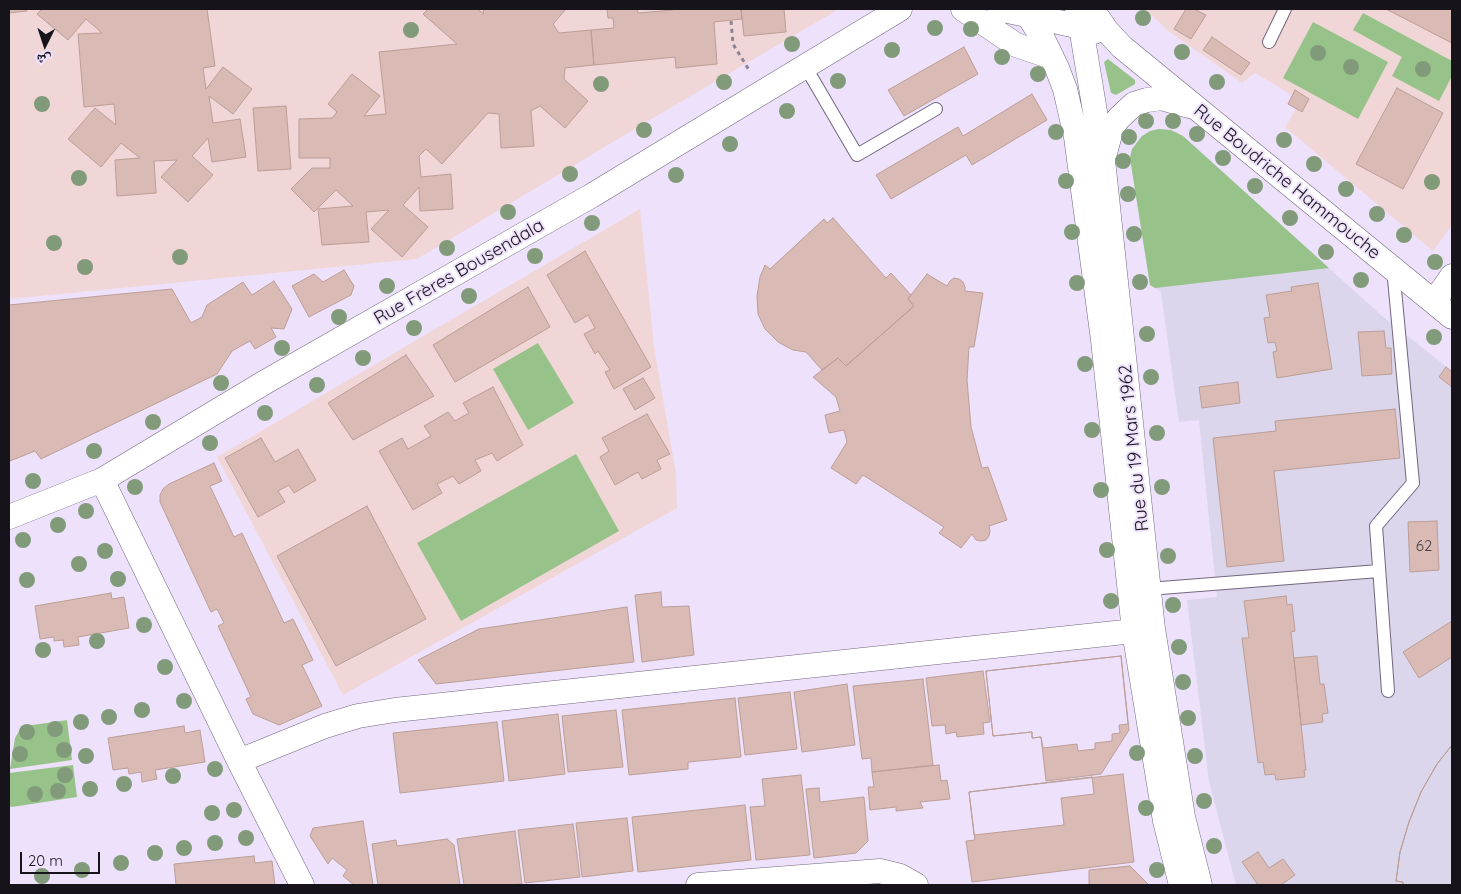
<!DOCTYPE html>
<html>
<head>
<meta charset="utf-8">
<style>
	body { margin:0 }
	#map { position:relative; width:1461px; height:894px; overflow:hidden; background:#eee1fb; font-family:Quicksand,"Noto Naskh Arabic",sans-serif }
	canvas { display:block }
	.frame { position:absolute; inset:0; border:10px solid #17131b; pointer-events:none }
	.north { position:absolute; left:20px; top:20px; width:50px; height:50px; -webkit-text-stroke:4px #eee1fb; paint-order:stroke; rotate:184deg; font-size:14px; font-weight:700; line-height:20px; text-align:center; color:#17131b }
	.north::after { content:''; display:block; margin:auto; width:18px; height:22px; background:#17131b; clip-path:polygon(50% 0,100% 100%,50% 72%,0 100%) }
	.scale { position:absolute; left:20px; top:852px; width:80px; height:22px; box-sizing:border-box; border:2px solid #17131b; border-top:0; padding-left:6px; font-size:15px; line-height:18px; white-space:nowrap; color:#17131b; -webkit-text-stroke:4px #eee1fb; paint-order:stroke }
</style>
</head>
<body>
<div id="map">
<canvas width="1461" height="894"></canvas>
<div class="frame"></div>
<div class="north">ش</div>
<div class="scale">20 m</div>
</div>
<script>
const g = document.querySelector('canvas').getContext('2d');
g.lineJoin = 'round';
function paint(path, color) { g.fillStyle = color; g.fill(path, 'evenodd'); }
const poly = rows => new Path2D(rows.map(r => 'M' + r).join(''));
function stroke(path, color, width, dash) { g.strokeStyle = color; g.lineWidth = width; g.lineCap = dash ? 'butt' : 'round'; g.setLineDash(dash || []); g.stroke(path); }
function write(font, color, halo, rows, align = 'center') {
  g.font = font + ' Quicksand,sans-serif'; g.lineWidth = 4; g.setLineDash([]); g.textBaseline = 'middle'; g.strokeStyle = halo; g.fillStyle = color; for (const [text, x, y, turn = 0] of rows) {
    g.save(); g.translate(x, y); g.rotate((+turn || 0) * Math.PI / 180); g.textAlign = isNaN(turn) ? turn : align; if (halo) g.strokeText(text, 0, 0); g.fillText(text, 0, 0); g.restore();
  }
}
const commercial = poly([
	[1159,129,1171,130,1183,136,1382,316,1452,371,1452,885,1236,885,1209,781,1187,600,1217,597,1199,420,1179,422,1161,292,1150,285,1130,158,1132,149,1142,136]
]);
const education = poly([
	[9,9,839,9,660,114,417,259,9,299],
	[1145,9,1452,9,1452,225,1433,251,1285,127,1296,109,1288,104,1292,95,1255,73,1242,83,1167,30],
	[640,209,654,346,676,474,677,508,343,695,217,457]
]);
const green = poly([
	[1363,13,1452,61,1452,76,1439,101,1392,76,1402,57,1353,30],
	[1313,22,1388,62,1358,119,1283,78],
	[1108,59,1135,80,1135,84,1116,95,1111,93,1104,62],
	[1159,129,1171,130,1183,136,1329,268,1155,288,1150,285,1130,158,1132,149,1142,136,1150,131],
	[538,343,574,403,528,430,493,369],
	[576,454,619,531,461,621,417,543],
	[67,720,72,760,10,769,15,738,19,731,26,726],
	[73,765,77,797,12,807,9,806,9,773]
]);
const building = poly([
	[9,9,26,9,27,11,9,13,9,9],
	[42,9,207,9,215,66,203,68,206,89,223,67,252,89,233,114,209,96,213,123,240,119,246,157,212,162,208,138,192,156,213,175,188,202,161,177,177,160,154,161,156,193,117,196,115,160,140,158,121,143,101,167,68,139,95,108,116,125,114,104,84,107,78,34,102,33,86,19,68,40,37,14,42,9],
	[428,9,477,9,484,14,483,9,566,9,553,24,559,33,591,30,594,65,565,68,564,79,588,101,565,128,540,106,531,111,534,146,501,148,499,114,488,113,442,164,426,149,419,156,421,177,451,174,453,209,420,211,419,187,403,205,428,227,402,257,371,229,389,210,366,212,369,242,322,245,318,209,353,206,336,190,314,212,291,189,312,168,330,168,330,158,299,158,299,119,332,118,337,112,328,104,352,74,380,96,364,116,386,114,379,52,457,44,423,14,428,9],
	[607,9,637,9,638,13,673,10,672,9,741,9,742,19,714,22,717,64,676,68,675,57,594,65,591,30,614,28,613,18,608,18,607,9],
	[741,9,784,9,786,32,744,36,741,9],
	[1186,9,1194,9,1206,15,1191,39,1174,29,1186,9],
	[1386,9,1452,9,1452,43,1386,9],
	[1212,37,1250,63,1241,75,1203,50,1212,37],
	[964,47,978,74,904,116,888,90,964,47],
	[1397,88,1443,113,1403,189,1356,164,1397,88],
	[1295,90,1309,99,1302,112,1288,104,1295,90],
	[1032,94,1047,120,972,165,966,155,891,199,876,175,958,127,963,136,1032,94],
	[286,106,291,169,258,171,253,108,286,106],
	[833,218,886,278,891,273,911,295,908,299,914,306,846,366,838,358,822,370,806,352,793,350,778,342,765,329,758,314,757,296,760,277,765,265,770,269,824,219,827,223,833,218],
	[585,251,651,367,614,389,605,372,610,370,598,351,595,354,584,334,595,328,588,315,575,323,547,275,585,251],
	[344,270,354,286,351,295,309,317,292,286,314,274,323,282,344,270],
	[927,274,947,286,950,281,954,278,959,279,963,282,965,287,965,291,983,293,974,347,969,347,967,380,971,427,982,468,988,467,1007,520,989,526,990,531,989,536,986,540,981,541,976,540,972,534,961,548,939,533,944,527,863,475,856,484,831,468,847,442,844,430,829,433,825,415,840,411,836,397,813,377,838,358,846,366,914,306,908,299,927,274],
	[274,281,292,309,284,329,271,328,276,337,255,349,250,341,232,351,217,374,41,459,35,451,10,461,9,455,9,305,172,289,191,323,202,317,207,305,243,282,252,295,274,281],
	[1318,283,1332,369,1277,378,1273,352,1277,351,1275,342,1268,343,1264,318,1270,317,1266,295,1292,291,1291,287,1318,283],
	[528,287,550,327,455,382,433,345,528,287],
	[1384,331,1386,348,1391,348,1392,374,1362,376,1358,332,1384,331],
	[406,355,434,396,353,440,328,403,406,355],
	[1446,367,1452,372,1452,387,1439,377,1446,367],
	[643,378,655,398,635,410,623,389,643,378],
	[1238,382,1240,403,1202,408,1199,387,1238,382],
	[493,387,523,445,497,461,492,453,475,460,481,471,459,484,453,476,437,484,442,493,413,510,379,451,402,438,408,449,431,436,424,426,448,412,455,421,469,413,463,403,493,387],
	[1395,409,1400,458,1274,471,1284,561,1227,567,1213,438,1276,431,1275,421,1395,409],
	[647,414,670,454,657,460,661,469,642,479,638,472,615,485,600,457,609,451,602,438,647,414],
	[261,438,275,462,298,449,316,480,294,493,289,485,278,491,285,502,258,517,225,458,261,438],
	[214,463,222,481,210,486,234,537,242,533,284,623,293,619,313,660,302,665,322,706,279,725,253,714,246,699,251,697,218,626,224,623,217,609,211,612,160,502,160,495,163,489,169,484,214,463],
	[367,506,426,619,336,666,277,556,367,506],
	[1437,521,1439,570,1410,572,1408,522,1437,521],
	[661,592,662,607,689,606,694,655,642,662,635,595,661,592],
	[111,593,112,599,124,597,129,628,78,637,79,645,64,647,63,640,54,641,54,637,40,639,35,606,111,593],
	[1286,596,1287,605,1292,604,1295,631,1291,632,1306,770,1304,770,1305,777,1276,780,1275,774,1265,775,1263,762,1258,763,1242,638,1249,638,1244,601,1286,596],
	[627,607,634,662,436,684,418,660,479,629,627,607],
	[1452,621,1452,657,1419,678,1403,652,1452,621],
	[1121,656,1129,730,1101,774,1046,781,1041,737,1032,738,1032,732,993,736,986,671,1121,656],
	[1121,656,1128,724,1119,725,1120,733,1112,734,1112,741,1095,743,1095,749,1078,751,1077,744,1043,748,1041,737,1032,738,1032,732,993,736,986,671,1121,656],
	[1317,656,1320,684,1324,684,1328,713,1322,714,1323,722,1301,725,1294,658,1317,656],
	[983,671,990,722,983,723,984,734,957,737,956,732,946,734,945,725,932,726,926,678,983,671],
	[923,679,933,765,872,772,871,758,862,759,853,686,923,679],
	[847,684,855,745,802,752,794,692,847,684],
	[790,692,797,749,745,755,738,698,790,692],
	[735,698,741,757,688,762,688,769,629,775,622,710,735,698],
	[616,710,623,767,568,772,562,716,616,710],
	[558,714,565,774,509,781,502,721,558,714],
	[497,722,504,781,400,793,393,733,497,722],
	[184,726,185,733,200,730,205,762,155,770,157,779,142,782,141,772,129,774,128,768,113,770,108,738,184,726],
	[1452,745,1452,885,1403,885,1403,882,1396,881,1400,852,1409,822,1421,792,1437,764,1452,745],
	[1452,745,1452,885,1403,885,1403,882,1396,881,1400,852,1409,822,1421,792,1437,764,1452,745],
	[939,765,941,781,947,780,950,799,920,802,923,808,896,811,896,807,870,810,868,787,874,787,872,772,939,765],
	[1123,774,1134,862,972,882,966,841,975,840,969,792,1123,774],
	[801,775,810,855,756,860,750,807,765,806,762,779,801,775],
	[1092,777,1094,794,1061,798,1064,825,974,835,969,792,1092,777],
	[819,788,820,802,864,797,868,841,856,853,814,858,806,789,819,788],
	[745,805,751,860,638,872,632,817,745,805],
	[627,818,633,871,582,877,576,823,627,818],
	[363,821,373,885,354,885,343,876,347,870,332,858,328,864,310,836,313,828,363,821],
	[573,824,580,877,525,883,518,830,573,824],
	[515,831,522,884,510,885,464,885,457,839,515,831],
	[447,839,454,845,460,885,378,885,372,844,396,840,397,846,447,839],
	[1258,852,1269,868,1283,859,1295,875,1281,885,1258,885,1242,862,1258,852],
	[254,856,255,863,272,861,275,885,176,885,174,864,254,856],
	[1130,866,1149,885,1089,885,1089,870,1130,866]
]);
const path = poly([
	[731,21,733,44,749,70]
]);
const lane = poly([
	[1269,42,1285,9],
	[805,66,857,155,936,109],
	[1148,589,1379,571],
	[1388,691,1376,526,1413,483,1393,268]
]);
const street = poly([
	[963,9,1016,45,1052,57],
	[999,9,1081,27,1094,32],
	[1024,9,1042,37,1057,68,1065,89,1076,137,1103,340,1134,631,1165,821,1181,885],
	[1077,9,1081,27,1103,160,1153,629,1183,817,1200,885],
	[1092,9,1107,31,1122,47,1452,317],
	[1105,153,1112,127,1119,118,1134,104,1147,100,1161,98,1189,106],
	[1434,302,1452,276],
	[102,480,239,761,302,885],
	[9,517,102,480,267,381,591,196,900,9],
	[239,761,325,726,358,716,395,710,1134,631],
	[698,885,880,871,900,876,916,885]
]);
const trees = [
	[1143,18],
	[935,28],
	[971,29],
	[411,30],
	[792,44],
	[892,50],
	[1182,52],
	[1318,53],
	[1002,57],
	[1351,67],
	[1423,69],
	[1038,74],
	[838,81],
	[724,82],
	[1217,82],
	[601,84],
	[42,104],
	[787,111],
	[1146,121],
	[1173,121],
	[644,130],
	[1056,132],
	[1197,134],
	[1129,137],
	[1284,140],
	[730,144],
	[1223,158],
	[1123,161],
	[1314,164],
	[570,174],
	[676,175],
	[79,178],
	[1066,181],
	[1432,182],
	[1255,186],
	[1346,189],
	[1128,194],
	[508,212],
	[1377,214],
	[1290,218],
	[592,223],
	[1072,232],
	[1134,234],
	[1404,235],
	[54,243],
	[447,248],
	[1326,252],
	[535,256],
	[180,257],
	[1435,262],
	[85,267],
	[1361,280],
	[1140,282],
	[1077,283],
	[387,286],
	[469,296],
	[339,317],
	[414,328],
	[1147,334],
	[1434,337],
	[282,348],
	[363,358],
	[1085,364],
	[1151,377],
	[221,383],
	[317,385],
	[265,413],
	[153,422],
	[1092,430],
	[1157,433],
	[210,443],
	[94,451],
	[33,481],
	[135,487],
	[1162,487],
	[1101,490],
	[86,511],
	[58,525],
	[23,540],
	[1107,550],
	[105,551],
	[1168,556],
	[79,564],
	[118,579],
	[27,580],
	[1111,601],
	[1173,605],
	[144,625],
	[97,641],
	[1179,647],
	[43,650],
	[165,667],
	[1183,682],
	[184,701],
	[142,710],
	[109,717],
	[1188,718],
	[81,722],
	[55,729],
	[27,732],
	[64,750],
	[1137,753],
	[20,754],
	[86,756],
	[1195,756],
	[215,769],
	[65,775],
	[173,776],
	[124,784],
	[90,789],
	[58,791],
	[35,794],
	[1204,801],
	[1146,808],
	[234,810],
	[212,813],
	[246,838],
	[215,843],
	[1214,846],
	[184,848],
	[155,853],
	[121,863],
	[82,870],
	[1157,870],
	[42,876]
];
const numberNames = [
	["62",1424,546]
];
const streetNames = [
	["Rue Boudriche Hammouche",1287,182,39],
	["Rue Frères Bousendala",459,272,-30],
	["Rue du 19 Mars 1962",1134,448,-96]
];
paint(commercial, '#dbd6ec');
paint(education, '#f1d6d7');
paint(green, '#97c38a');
paint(building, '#d9bab4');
stroke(building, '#bc9e97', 1);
stroke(lane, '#72677e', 14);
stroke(street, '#72677e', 25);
stroke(path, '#8c8394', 3, [4, 4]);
stroke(lane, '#fff', 12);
stroke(street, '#fff', 24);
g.fillStyle = '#819b7a';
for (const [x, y] of trees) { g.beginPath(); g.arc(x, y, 8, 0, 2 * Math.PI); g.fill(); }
write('15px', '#483d41', null, numberNames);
write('18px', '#17131b', '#eee1fb', streetNames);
</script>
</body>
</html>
